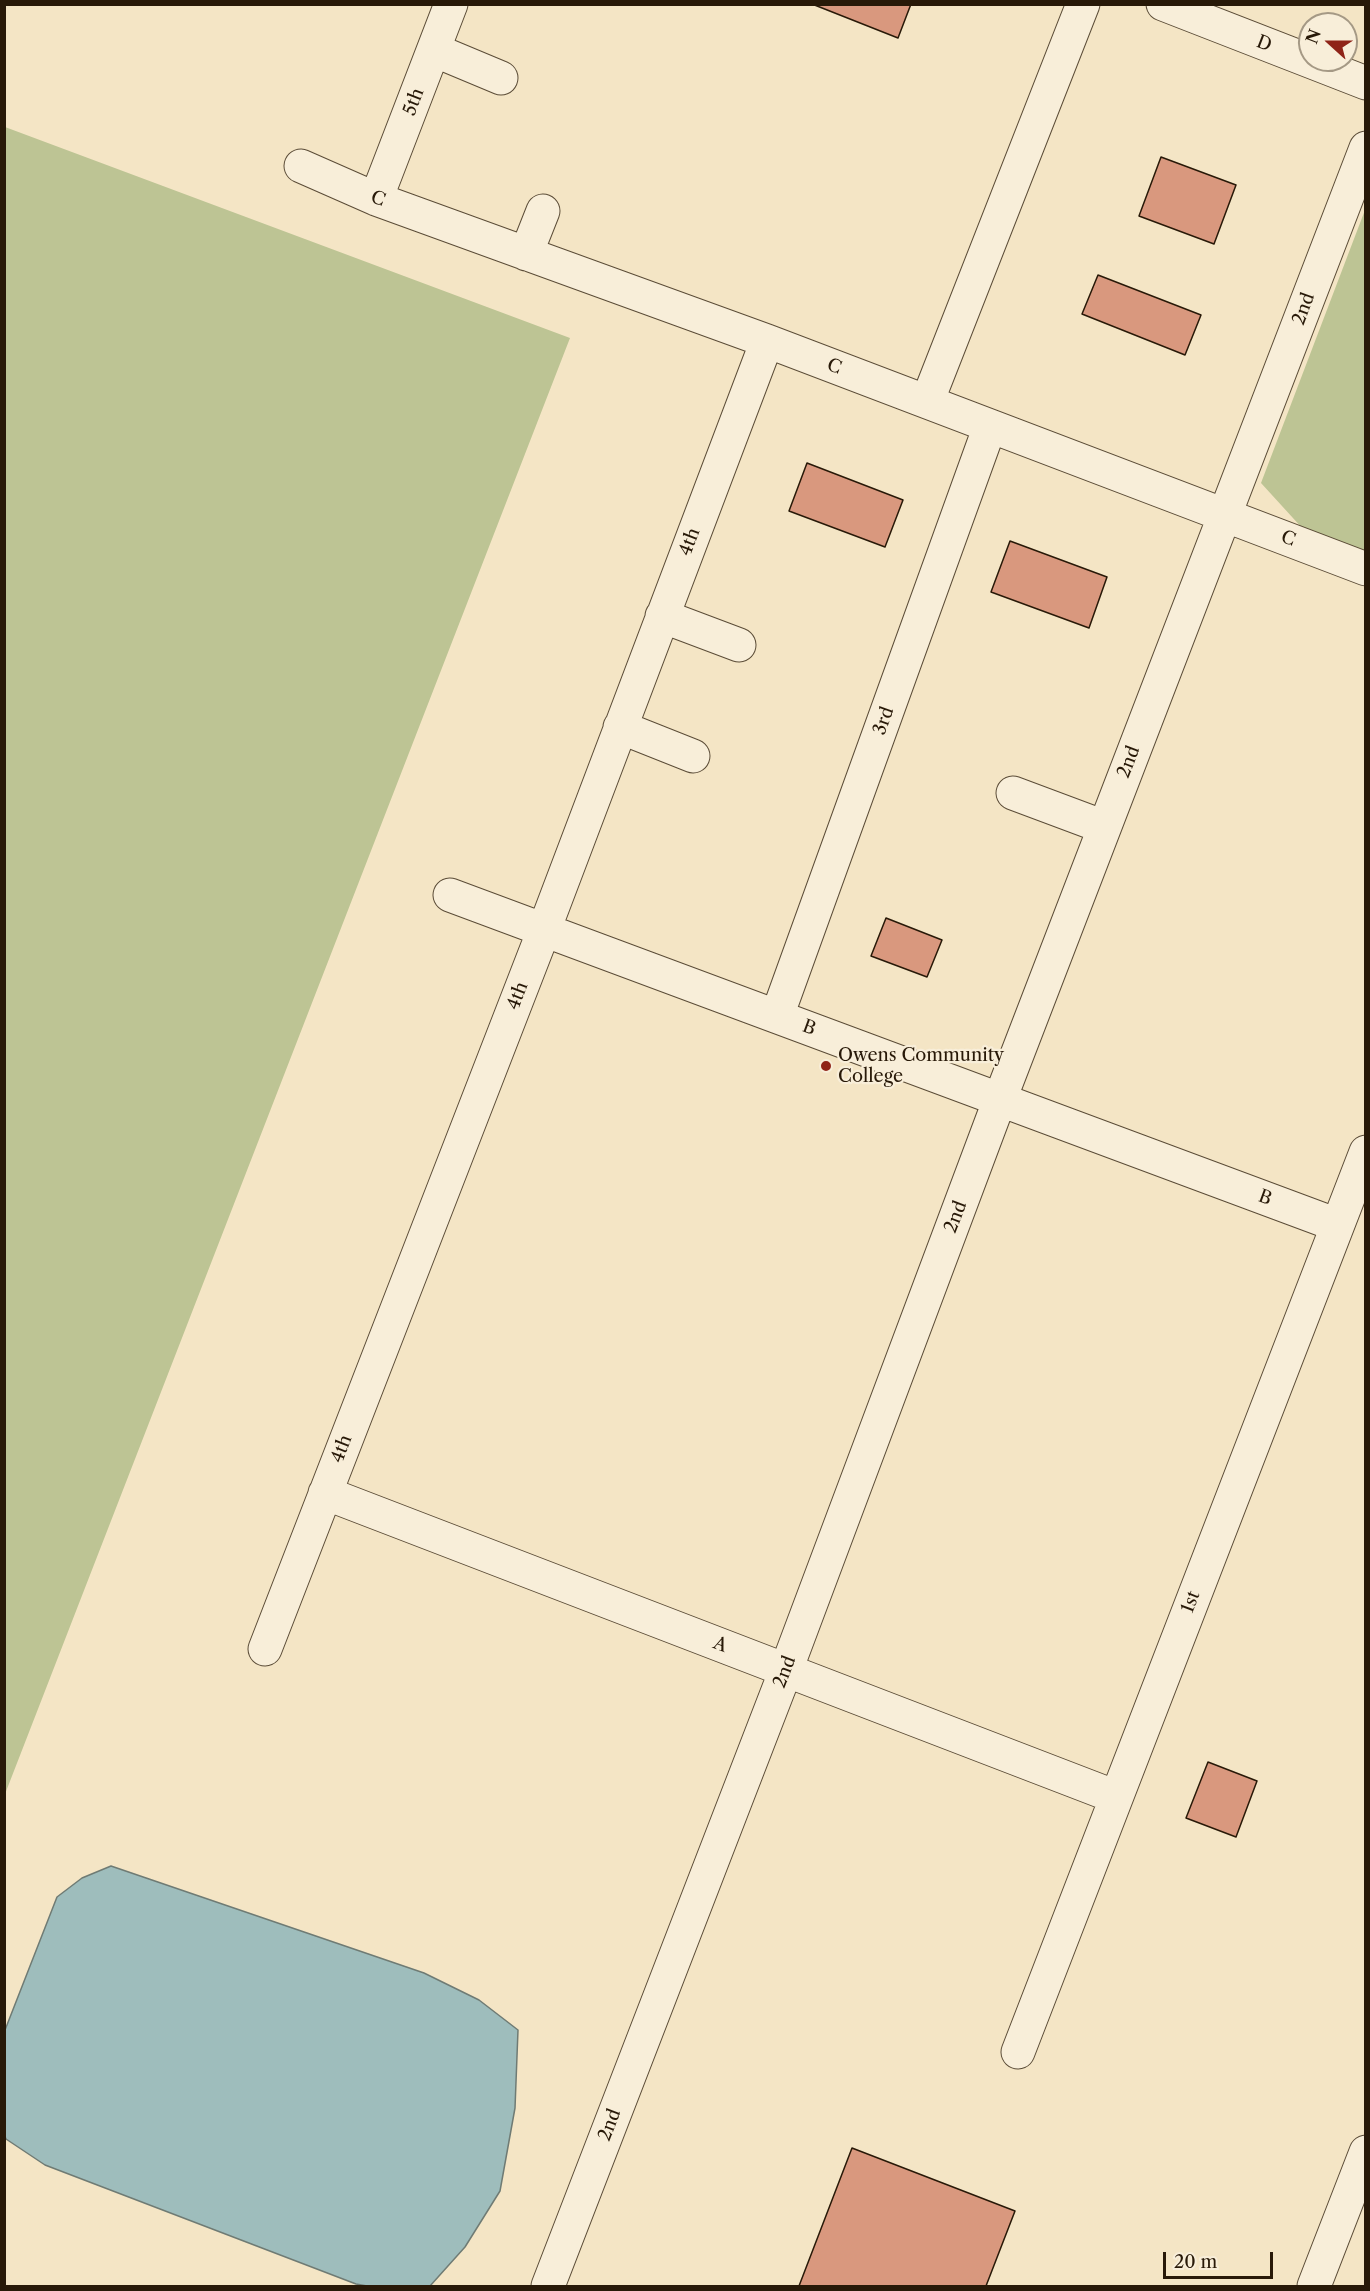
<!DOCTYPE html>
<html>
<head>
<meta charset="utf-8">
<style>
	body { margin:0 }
	#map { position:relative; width:1370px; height:2291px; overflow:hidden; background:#f4e5c5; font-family:"Libre Caslon Text",serif }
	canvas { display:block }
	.frame { position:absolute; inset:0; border:6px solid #281908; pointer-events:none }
	.north { position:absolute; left:1298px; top:12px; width:60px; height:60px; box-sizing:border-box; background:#f8eed9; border:2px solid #a59985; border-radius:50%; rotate:291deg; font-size:16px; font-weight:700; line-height:24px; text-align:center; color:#281908 }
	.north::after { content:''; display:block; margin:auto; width:21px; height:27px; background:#8f2418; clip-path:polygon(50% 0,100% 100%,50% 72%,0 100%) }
	.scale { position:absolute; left:1163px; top:2252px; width:110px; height:27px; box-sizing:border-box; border:3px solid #281908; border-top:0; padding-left:8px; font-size:18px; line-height:21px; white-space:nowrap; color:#281908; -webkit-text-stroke:4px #f8eed9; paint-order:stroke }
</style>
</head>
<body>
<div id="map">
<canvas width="1370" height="2291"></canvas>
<div class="frame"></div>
<div class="north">N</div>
<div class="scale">20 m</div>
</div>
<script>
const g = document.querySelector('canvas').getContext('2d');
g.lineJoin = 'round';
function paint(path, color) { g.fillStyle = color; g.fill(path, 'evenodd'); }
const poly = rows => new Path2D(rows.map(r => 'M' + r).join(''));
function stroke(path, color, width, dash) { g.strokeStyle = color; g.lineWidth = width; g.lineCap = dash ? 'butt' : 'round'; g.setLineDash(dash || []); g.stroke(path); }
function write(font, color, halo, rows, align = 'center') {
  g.font = font + ' "Libre Caslon Text",serif'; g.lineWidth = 4.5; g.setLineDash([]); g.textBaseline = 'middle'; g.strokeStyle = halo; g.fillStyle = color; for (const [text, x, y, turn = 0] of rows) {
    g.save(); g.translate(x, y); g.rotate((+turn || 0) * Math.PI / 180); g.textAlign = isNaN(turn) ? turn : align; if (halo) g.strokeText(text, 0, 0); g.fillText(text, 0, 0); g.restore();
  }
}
const green = poly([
	[5,127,570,338,5,1794,4,127],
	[1365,210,1365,554,1303,529,1261,483]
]);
const water = poly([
	[111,1866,424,1973,479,2000,518,2030,515,2108,500,2191,465,2247,430,2286,367,2286,356,2284,45,2165,6,2139,4,2134,5,2030,57,1897,82,1878,111,1866]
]);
const building = poly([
	[812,4,911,4,898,38,812,4],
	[1161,157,1236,185,1214,244,1139,216,1161,157],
	[1098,275,1201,315,1185,355,1082,314,1098,275],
	[807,463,903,500,885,547,789,511,807,463],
	[1010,541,1107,577,1089,628,991,592,1010,541],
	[886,918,942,940,927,977,871,956,886,918],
	[1208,1762,1257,1781,1236,1837,1186,1818,1208,1762],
	[852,2148,1015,2211,986,2286,799,2286,852,2148]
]);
const minor = poly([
	[1163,4,1366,83],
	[434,50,501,78],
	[301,166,376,199,767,341,1366,569],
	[376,199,451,4],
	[526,254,543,211],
	[927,402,1083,4],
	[662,616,739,645],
	[620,727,693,756],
	[1013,793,1104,827],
	[450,895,1337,1225],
	[777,1016,990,426],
	[325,1493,1116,1797],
	[265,1649,544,930,767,341],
	[1018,2052,1366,1152],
	[548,2286,786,1670,1000,1099,1366,148],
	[1314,2286,1366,2152]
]);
const markers = [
	[826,1066,6,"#8f2418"]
];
const streetNames = [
	["D",1264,44,21],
	["5th",414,102,-69],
	["C",378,199,22],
	["2nd",1304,309,-70],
	["C",834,367,21],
	["C",1288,539,21],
	["4th",690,542,-69],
	["3rd",884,721,-70],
	["2nd",1129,762,-69],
	["4th",518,996,-69],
	["B",809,1028,20],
	["B",1265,1198,20],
	["2nd",956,1217,-69],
	["4th",342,1449,-69],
	["1st",1191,1602,-69],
	["A",720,1645,21],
	["2nd",785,1672,-69],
	["2nd",610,2125,-69]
];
const poiNames = [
	["Owens Community",838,1056],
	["College",838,1077]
];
paint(green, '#bdc494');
paint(water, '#9ebdbc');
stroke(water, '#6f7b74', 1.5);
paint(building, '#d9987e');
stroke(building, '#281908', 1.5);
stroke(minor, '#5b4c37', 35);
stroke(minor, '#f8eed9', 33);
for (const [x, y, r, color] of markers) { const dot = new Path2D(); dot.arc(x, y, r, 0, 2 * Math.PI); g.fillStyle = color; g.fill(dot); stroke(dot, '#f8eed9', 2); }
write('18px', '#281908', '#f8eed9', streetNames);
write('18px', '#281908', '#f8eed9', poiNames, 'left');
</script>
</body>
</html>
